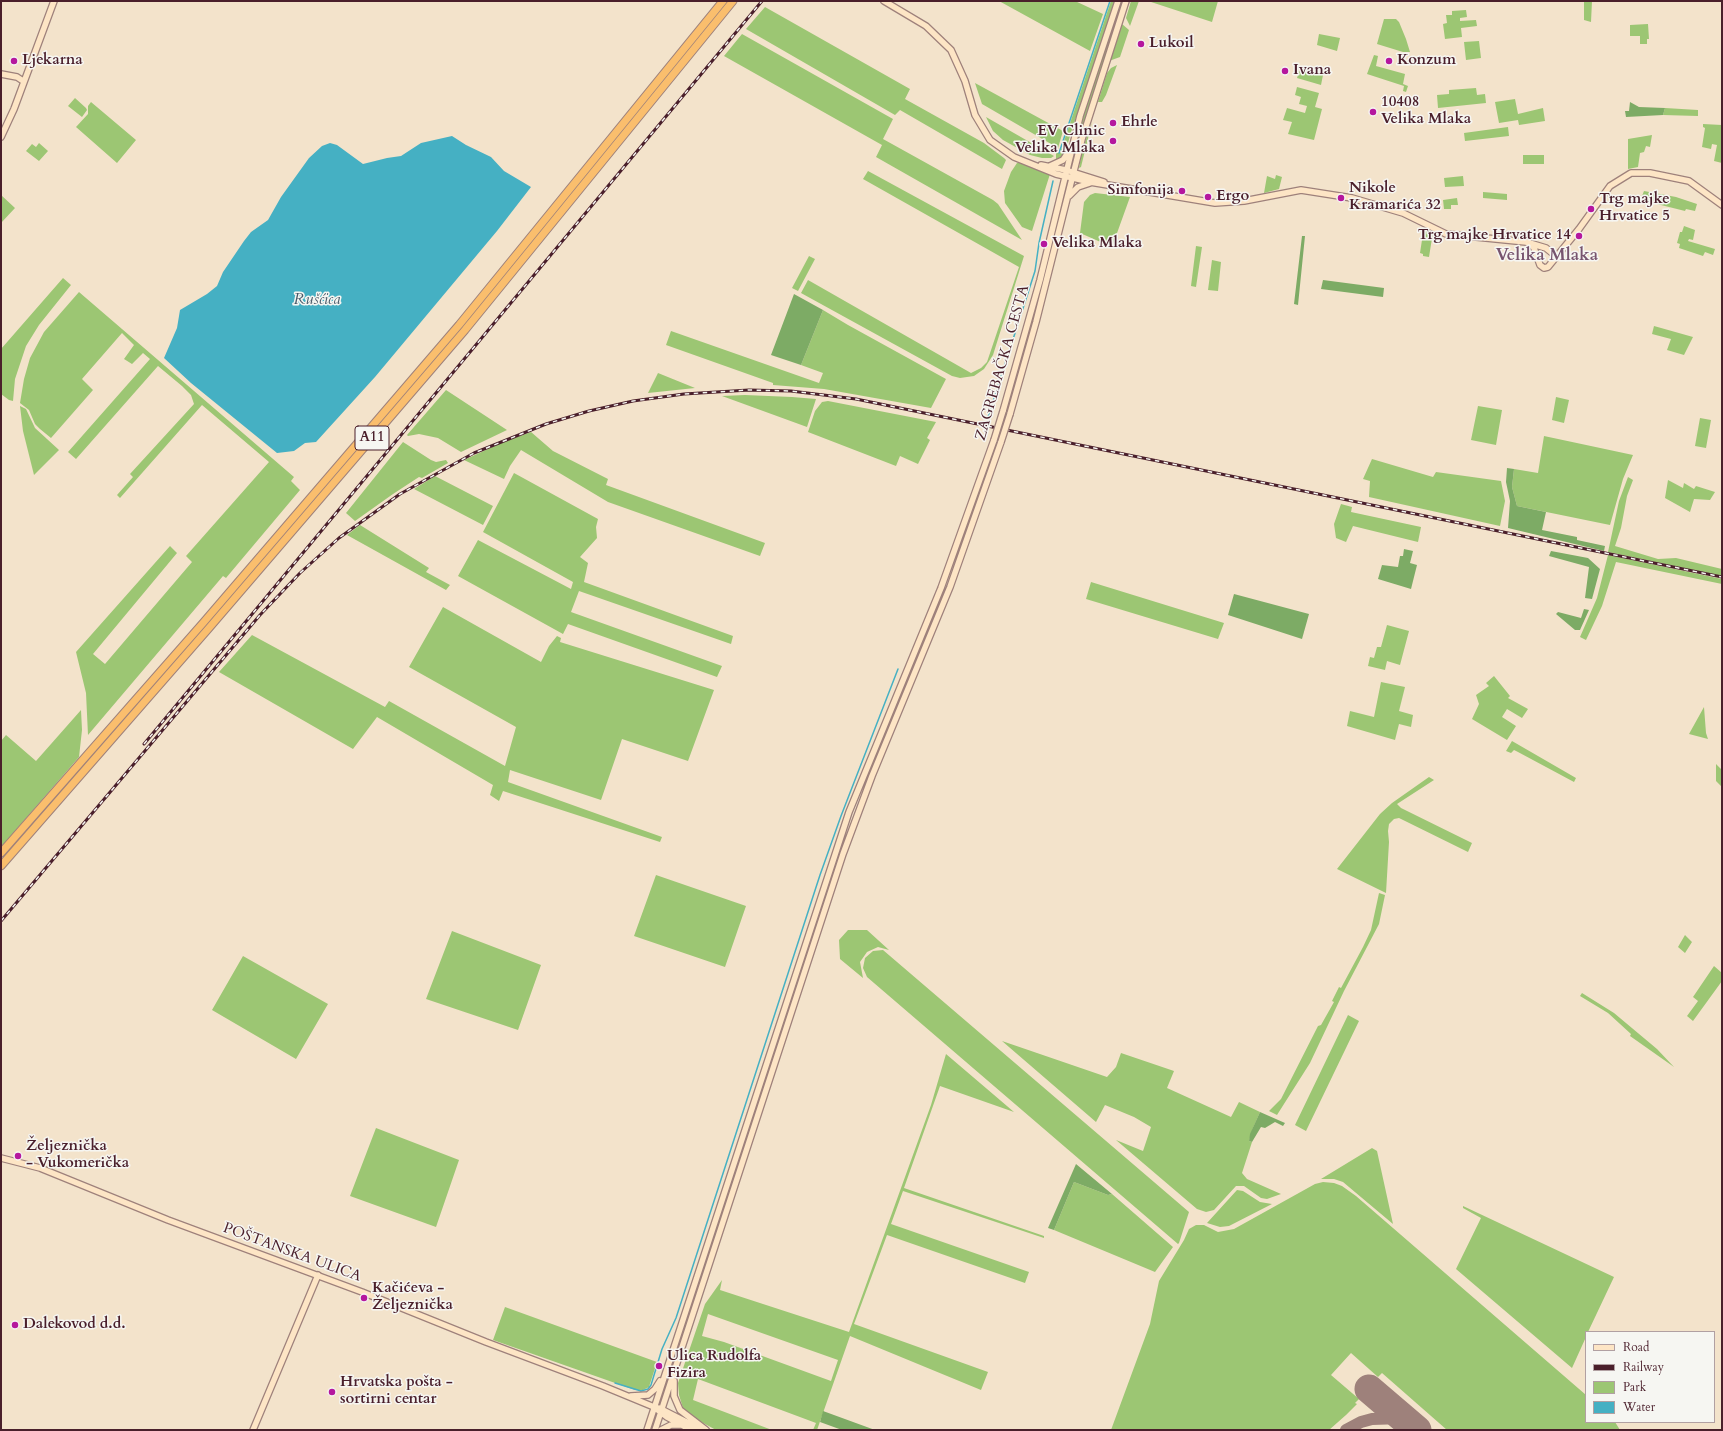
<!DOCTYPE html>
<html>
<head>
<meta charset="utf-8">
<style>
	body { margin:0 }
	#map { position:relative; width:1723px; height:1431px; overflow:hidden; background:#f3e3cb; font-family:Cardo,serif }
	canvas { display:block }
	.frame { position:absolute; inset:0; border:2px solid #4a1f2b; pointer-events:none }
	.legend { position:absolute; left:1585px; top:1331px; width:130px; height:92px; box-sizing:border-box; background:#f6f6f2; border:1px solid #b1a0a2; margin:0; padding:5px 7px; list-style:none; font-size:12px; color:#4a1f2b }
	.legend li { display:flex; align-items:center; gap:8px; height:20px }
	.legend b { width:20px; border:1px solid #b1a0a2 }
</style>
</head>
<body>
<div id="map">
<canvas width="1723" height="1431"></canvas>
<div class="frame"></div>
<ul class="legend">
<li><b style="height:5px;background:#fde5c5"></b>Road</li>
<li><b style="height:5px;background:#4a1f2b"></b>Railway</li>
<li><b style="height:11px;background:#9cc673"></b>Park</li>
<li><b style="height:11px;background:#45b0c3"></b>Water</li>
</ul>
</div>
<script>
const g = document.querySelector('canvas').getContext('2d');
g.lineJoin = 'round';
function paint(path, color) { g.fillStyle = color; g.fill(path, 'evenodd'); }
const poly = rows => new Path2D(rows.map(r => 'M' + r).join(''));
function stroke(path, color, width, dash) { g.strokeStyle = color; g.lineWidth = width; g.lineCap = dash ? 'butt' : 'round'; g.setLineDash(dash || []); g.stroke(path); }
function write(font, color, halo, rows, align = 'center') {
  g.font = font + ' Cardo,serif'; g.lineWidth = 3; g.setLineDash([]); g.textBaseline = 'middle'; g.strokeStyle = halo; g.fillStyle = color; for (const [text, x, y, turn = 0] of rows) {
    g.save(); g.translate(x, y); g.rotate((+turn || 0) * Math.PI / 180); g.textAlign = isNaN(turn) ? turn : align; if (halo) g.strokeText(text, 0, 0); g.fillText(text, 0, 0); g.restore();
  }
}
const green = poly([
	[999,1,1075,1,1103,14,1090,51],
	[1111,1,1116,1,1073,126,1065,153,1060,160,1056,159,1056,153,1060,153],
	[1120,1,1123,1,1072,164,1085,109],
	[1131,1,1139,1,1130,26,1126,18],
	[1148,1,1218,1,1212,22],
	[1584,1,1592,1,1591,22,1584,20],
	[765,7,910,89,905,99,984,143,1004,158,1006,160,1002,169,900,110,895,115,746,29],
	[1466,10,1467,17,1460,18,1460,21,1476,20,1477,26,1461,28,1462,37,1445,39,1443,24,1447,23,1446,15,1452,15,1452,11],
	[1384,19,1396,19,1399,22,1406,39,1410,52,1403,52,1377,44],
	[1122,24,1129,30,1120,57,1109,61],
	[1648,24,1649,39,1647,39,1647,44,1640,44,1640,36,1630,36,1630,25],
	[742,34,893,119,883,139,993,200,998,204,1022,240,876,157,882,145,724,56],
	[1319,34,1340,38,1337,51,1317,45],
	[1479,41,1481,58,1466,60,1464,42],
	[1374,55,1378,56,1376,66,1405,74,1403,84,1408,86,1406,92,1403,91,1404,86,1367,74],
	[1117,65,1106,95,1102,102,1098,102,1107,73,1111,68],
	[1300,69,1323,75,1321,85,1297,78],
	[975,83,1063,131,1058,148,982,104],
	[1297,87,1319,93,1315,107,1322,109,1314,140,1288,134,1292,122,1283,120,1287,108,1305,113,1307,106,1299,104,1301,97,1295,95],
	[1476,88,1477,95,1485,94,1486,103,1438,108,1437,95,1449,94,1449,90],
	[75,98,86,108,87,110,82,117,68,106],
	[1515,99,1518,114,1543,108,1545,121,1519,125,1518,120,1499,123,1495,102],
	[91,102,136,140,117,163,76,127,88,114,88,106],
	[1665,108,1698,110,1698,116,1663,115],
	[986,117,1054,156,1051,158,1042,158,1030,155,1003,140,993,131],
	[1092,122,1081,167,1079,168,1082,151],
	[1703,124,1722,125,1722,163,1714,161,1717,145,1712,144,1711,149,1702,147,1705,128,1703,127],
	[1508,127,1509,136,1465,141,1464,133],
	[1652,135,1650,147,1646,146,1644,152,1640,153,1638,167,1628,169,1628,139],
	[39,143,48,151,39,161,26,151,32,144,36,147],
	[1523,155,1544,155,1544,164,1523,164],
	[1017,163,1021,163,1050,174,1032,231,1022,227,1005,203,1004,191,1011,172],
	[868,171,1024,256,993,355,984,369,974,376,960,378,952,376,801,293,808,280,971,373,981,368,987,362,1019,267,863,179],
	[1276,175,1282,177,1279,189,1264,193,1267,176,1275,179],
	[1463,176,1464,186,1445,187,1444,178],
	[1644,191,1676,197,1697,204,1695,211,1686,209,1685,211,1637,199,1638,195,1642,196],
	[1483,192,1507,194,1507,200,1483,198],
	[1095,193,1130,197,1112,247,1080,233,1084,202,1090,195],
	[1,195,15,208,1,223],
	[1457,198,1458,205,1451,205,1451,209,1444,209,1443,200],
	[1684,226,1695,230,1693,240,1689,239,1688,241,1715,249,1713,255,1705,252,1703,256,1679,248,1680,244,1677,243,1680,232,1682,232],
	[1424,227,1433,232,1429,257,1423,256,1423,254,1420,253],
	[1196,246,1202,247,1196,287,1191,286],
	[809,256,815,259,798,291,792,288],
	[1212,260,1221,262,1218,291,1208,290],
	[63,278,71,285,39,325,26,346,15,379,13,401,9,400,1,394,1,349],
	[79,292,294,477,291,481,300,490,226,578,223,576,88,735,86,693,76,652,170,546,177,553,93,654,105,664,192,562,186,556,269,462,202,405,120,498,117,495,133,477,130,474,194,404,191,395,182,386,158,366,76,459,68,452,150,359,143,353,132,364,124,359,134,345,122,333,82,379,93,390,51,438,40,429,35,424,29,410,20,403,24,379,30,358,44,332],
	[823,310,848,325,946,379,931,408,824,389,773,385,773,383,666,345,671,331,819,383,823,373,801,365],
	[1654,326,1693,337,1684,355,1667,350,1671,339,1652,334],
	[658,373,695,388,648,393],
	[446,390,507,430,461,452,438,438,419,434,408,436,407,435],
	[745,395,792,397,816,399,807,427,722,396],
	[1556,397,1569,400,1564,423,1552,420],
	[828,401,936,422,927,438,930,440,918,464,900,456,896,466,808,432,815,411,822,402],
	[20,406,26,409,35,428,59,450,34,475,23,431],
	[1478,406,1502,410,1496,445,1471,440],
	[1700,418,1711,420,1706,448,1695,446],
	[531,432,553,451,608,479,606,485,765,543,760,556,608,502,521,450,510,466,504,479,464,460,501,443],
	[1544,436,1633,455,1623,479,1610,525,1517,506,1512,487,1514,469,1538,473],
	[403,442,431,460,436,462,446,460,448,463,422,478,419,477,393,494,355,521,346,513],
	[1372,459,1433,477,1436,472,1501,481,1505,501,1500,526,1369,497,1370,481,1363,479],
	[514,473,598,519,596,527,597,538,580,557,588,563,584,582,733,636,731,644,579,591,571,612,722,666,717,677,568,624,563,634,458,576,478,540,571,589,573,582,483,532],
	[435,476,493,506,483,525,414,489],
	[1628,477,1633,480,1627,496,1621,528,1615,546,1658,559,1676,558,1722,569,1722,576,1608,552,1619,501],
	[1668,480,1683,488,1684,483,1694,489,1696,486,1715,492,1710,500,1694,499,1690,512,1665,498],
	[1341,504,1352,507,1351,512,1421,527,1418,542,1353,526,1346,542,1336,538,1334,524],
	[360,525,429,568,426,572,450,585,446,590,347,535],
	[1608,555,1722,579,1722,584,1616,562,1602,606,1586,640,1580,637,1597,598],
	[1091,582,1224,623,1218,639,1086,599],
	[443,607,541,662,549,646,557,636,561,638,560,642,714,690,688,761,622,739,601,800,510,770,508,782,662,837,660,842,503,791,499,801,490,795,493,785,377,717,353,749,219,672,252,635,385,707,389,701,505,766,516,727,409,667],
	[1387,625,1409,631,1400,665,1387,661,1385,670,1368,666,1370,657,1374,658,1377,647,1381,647],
	[1494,676,1510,696,1508,698,1528,709,1522,718,1507,709,1502,717,1516,726,1507,740,1472,719,1479,704,1476,695,1489,686,1486,683],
	[1381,682,1405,687,1399,711,1413,715,1411,727,1399,724,1395,740,1347,726,1350,711,1374,717],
	[1704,707,1706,733,1708,739,1689,734],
	[81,710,82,730,79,757,1,847,1,741,6,735,36,761],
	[1512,741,1576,778,1574,782,1518,752,1514,750,1511,753,1506,751],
	[1716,764,1722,770,1722,787,1716,781],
	[1429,777,1434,780,1397,804,1401,808,1472,843,1468,852,1399,818,1394,819,1389,824,1388,831,1389,842,1386,893,1337,869,1380,814,1392,803],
	[656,875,746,906,725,967,634,936],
	[1379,893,1385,895,1379,924,1344,991,1310,1063,1277,1115,1269,1111,1281,1099,1318,1026,1321,1025,1334,1002,1332,1001,1339,987,1341,988,1363,947,1371,930],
	[848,930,867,930,889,950,878,947,867,952,860,962,863,978,840,959,839,940],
	[452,931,541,965,518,1030,426,999],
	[1685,935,1692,942,1685,953,1678,947],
	[883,950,1189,1212,1179,1243,1178,1244,867,977,863,968,865,958,873,951],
	[243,956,328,1004,296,1059,212,1010],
	[1714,966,1722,973,1722,981,1693,1021,1687,1016,1698,1001,1693,997],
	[1582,993,1614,1013,1657,1049,1674,1067,1630,1036,1631,1034,1608,1013,1580,996],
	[1348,1015,1359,1021,1306,1131,1295,1125],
	[1002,1041,1107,1077,1116,1067,1121,1053,1174,1071,1167,1088,1231,1117,1239,1102,1260,1112,1253,1128,1249,1141,1252,1142,1242,1173,1247,1179,1281,1194,1267,1199,1261,1198,1244,1186,1236,1186,1214,1210,1206,1212,1197,1209,1116,1140,1143,1151,1151,1127,1134,1117,1105,1105,1096,1122],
	[946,1054,1014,1112,940,1086,904,1188,1044,1236,1044,1238,903,1191,891,1224,1029,1272,1025,1283,887,1235,854,1324,988,1372,981,1390,850,1336,817,1430,813,1430,816,1423,698,1379,693,1400,772,1430,716,1430,694,1418,683,1408,679,1395,678,1383,705,1304,722,1280,720,1290,849,1332,931,1105],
	[708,1314,838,1360,831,1381,724,1342,702,1336],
	[376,1128,459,1160,436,1227,350,1196],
	[1372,1148,1377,1151,1393,1224,1343,1182,1334,1179,1321,1179],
	[1074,1182,1108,1195,1112,1194,1173,1247,1155,1272,1054,1230],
	[1323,1182,1334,1183,1342,1186,1356,1196,1586,1395,1586,1422,1615,1422,1620,1430,1447,1430,1382,1373,1378,1377,1351,1353,1331,1375,1359,1399,1355,1403,1357,1404,1346,1415,1329,1430,1111,1430,1150,1324,1159,1281,1184,1240,1189,1229,1196,1225,1204,1225,1218,1232,1234,1229,1315,1184],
	[1237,1190,1243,1191,1260,1202,1272,1204,1229,1226,1220,1227,1207,1223],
	[1463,1206,1614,1277,1588,1332,1586,1332,1586,1337,1572,1368,1456,1269,1481,1218,1463,1208],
	[505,1307,657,1362,649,1387,643,1390,635,1390,493,1340]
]);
const forest = poly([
	[1630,102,1639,107,1665,108,1663,115,1626,117,1625,111,1629,111],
	[1302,236,1305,236,1298,305,1294,304],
	[1323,280,1384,288,1383,297,1321,289],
	[794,294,823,310,801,365,771,355],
	[1507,468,1514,469,1512,487,1517,506,1546,512,1542,530,1577,537,1577,540,1605,546,1604,551,1508,528,1510,501,1506,482],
	[1404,549,1413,551,1410,563,1417,565,1411,589,1378,579,1382,565,1398,567,1400,556,1403,556],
	[1551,551,1588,558,1600,569,1592,599,1585,598,1589,567,1549,556],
	[1234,594,1309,614,1302,639,1228,615],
	[1584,609,1589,610,1580,630,1575,630,1556,614,1558,612,1581,618],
	[1260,1112,1285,1123,1283,1126,1275,1122,1265,1128,1261,1127,1252,1142,1249,1141,1250,1134],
	[1076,1164,1112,1194,1108,1195,1074,1182,1054,1230,1048,1228],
	[823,1411,875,1430,842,1430,820,1422]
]);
const water = poly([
	[452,136,466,145,491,157,504,171,531,187,497,231,375,377,316,442,305,443,294,451,277,453,191,383,164,358,177,328,180,310,207,294,217,286,223,272,244,241,251,232,268,220,281,197,309,158,322,146,330,143,337,145,363,164,387,158,401,156,421,143]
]);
const stream = poly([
	[1059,153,1110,1],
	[988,417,1035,271,1039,243,1053,181],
	[615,1383,641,1391,648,1389,651,1385,662,1349,676,1318,820,875,841,816,898,669]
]);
const taxiway = poly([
	[1346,1430,1361,1422,1372,1419,1403,1418]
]);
const runway = poly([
	[1369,1389,1417,1430]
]);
const secondary = poly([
	[884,1,926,26,951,50,965,81,975,115,990,140,1014,157,1056,174,1090,182,1215,203,1244,201,1301,190,1352,198,1403,213,1446,234,1526,242,1546,248,1557,257],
	[1,74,17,77,23,81],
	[1,137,14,109,54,1],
	[1041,165,1066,170,1104,182],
	[1050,166,1063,160,1069,151],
	[1069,196,1078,187,1090,183],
	[1530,243,1534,248,1540,265,1544,268,1548,267,1579,229,1610,186,1631,173,1650,173,1689,181,1722,205],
	[1003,411,1040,280,1080,116,1118,1],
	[1010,414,1036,322,1082,139,1126,1],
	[1,1158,40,1168,168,1220,362,1292,486,1342,603,1386,654,1407,667,1417,691,1430],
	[674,1381,674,1396,680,1410,706,1430],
	[631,1396,648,1395,655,1389,660,1381],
	[659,1408,702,1430],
	[253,1430,318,1275],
	[647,1430,849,812,941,588,994,440],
	[655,1430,843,854,872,776,950,587,1001,442],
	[661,1430,671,1425,680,1425]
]);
const highway = poly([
	[1,853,203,623,459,325,723,1],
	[1,866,209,628,465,330,733,1]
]);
const rail = poly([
	[144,744,762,1],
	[1,921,260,615,300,573,339,538,400,494,474,453,546,424,589,411,633,401,684,394,749,390,791,391,856,399,1722,577]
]);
const secondaryBridge = poly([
	[994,440,1003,411],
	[1001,442,1010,414]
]);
const markers = [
	[1141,44,4,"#b5179e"],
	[14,61,4,"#b5179e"],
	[1389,61,4,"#b5179e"],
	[1285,71,4,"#b5179e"],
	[1373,112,4,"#b5179e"],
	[1113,123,4,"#b5179e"],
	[1113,141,4,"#b5179e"],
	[1182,191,4,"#b5179e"],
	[1208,197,4,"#b5179e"],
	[1341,198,4,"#b5179e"],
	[1591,209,4,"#b5179e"],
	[1579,236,4,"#b5179e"],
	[1044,244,4,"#b5179e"],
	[18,1156,4,"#b5179e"],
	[364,1298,4,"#b5179e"],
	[15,1325,4,"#b5179e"],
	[659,1366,4,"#b5179e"],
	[332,1392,4,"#b5179e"]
];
const shields = [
	[372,438,34]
];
const shieldNames = [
	["A11",372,438]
];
const poiNames = [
	["Lukoil",1149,44],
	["Ljekarna",22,61],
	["Konzum",1397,61],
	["Ivana",1293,71],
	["10408",1381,103],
	["Velika Mlaka",1381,120],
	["Ehrle",1121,123],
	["EV Clinic",1105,132,"right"],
	["Velika Mlaka",1105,149,"right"],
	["Nikole",1349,189],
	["Kramarića 32",1349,206],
	["Simfonija",1174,191,"right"],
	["Ergo",1216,197],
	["Trg majke",1599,200],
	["Hrvatice 5",1599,217],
	["Trg majke Hrvatice 14",1571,236,"right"],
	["Velika Mlaka",1052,244],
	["Željeznička",26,1147],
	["- Vukomerička",26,1164],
	["Kačićeva -",372,1289],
	["Željeznička",372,1306],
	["Dalekovod d.d.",23,1325],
	["Ulica Rudolfa",667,1357],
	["Fizira",667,1374],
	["Hrvatska pošta -",340,1383],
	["sortirni centar",340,1400]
];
const streetNames = [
	["ZAGREBAČKA CESTA",1003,363,-74],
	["POŠTANSKA ULICA",292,1253,20]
];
const waterNames = [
	["Rušćica",317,300]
];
const quarterNames = [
	["Velika Mlaka",1547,256]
];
paint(green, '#9cc673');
paint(forest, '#7dab65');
paint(water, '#45b0c3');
stroke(stream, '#45b0c3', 1.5);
stroke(taxiway, '#9e817b', 12);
stroke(runway, '#9e817b', 29);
stroke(secondary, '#9e817b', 8);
stroke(highway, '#9e817b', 9);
stroke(secondary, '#fde5c5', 5.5);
stroke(highway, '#fabe6d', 7);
stroke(rail, '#4a1f2b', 3);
stroke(rail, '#f6f6f2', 1.5, [4.5]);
stroke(secondaryBridge, '#9e817b', 8, []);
stroke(secondaryBridge, '#fde5c5', 5.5);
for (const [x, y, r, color] of markers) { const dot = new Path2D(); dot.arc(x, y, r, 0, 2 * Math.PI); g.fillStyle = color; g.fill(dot); stroke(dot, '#f6f6f2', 1.5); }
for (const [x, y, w] of shields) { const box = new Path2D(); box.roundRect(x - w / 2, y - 12, w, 24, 3); g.fillStyle = '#f6f6f2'; g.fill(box); stroke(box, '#4a1f2b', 1); }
write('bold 14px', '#4a1f2b', null, shieldNames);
write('bold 15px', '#4a1f2b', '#f6f6f2', poiNames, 'left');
write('15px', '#4a1f2b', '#f6f6f2', streetNames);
write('italic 16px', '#485968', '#f6f6f2', waterNames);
write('bold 17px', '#77546e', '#f6f6f2', quarterNames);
</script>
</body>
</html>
